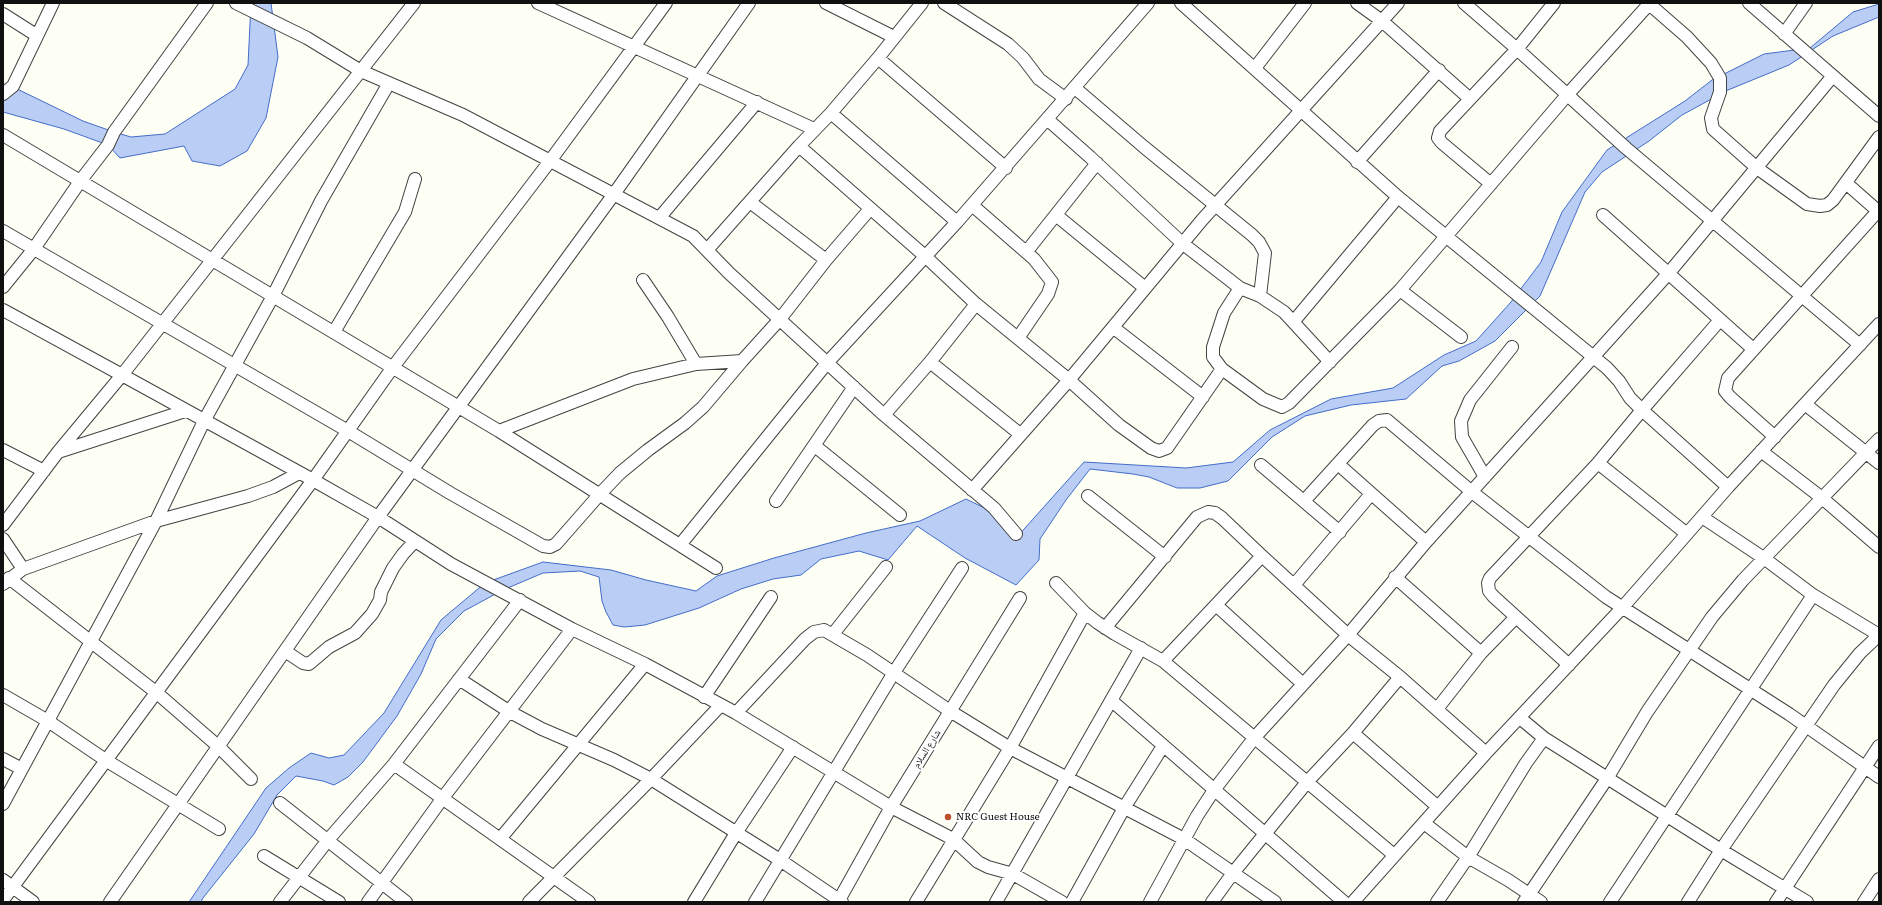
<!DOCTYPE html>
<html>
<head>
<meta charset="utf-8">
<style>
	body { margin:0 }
	#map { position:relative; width:1882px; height:905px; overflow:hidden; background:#fdfff4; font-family:Literata,serif }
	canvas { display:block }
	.frame { position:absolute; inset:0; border:4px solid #101010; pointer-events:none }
</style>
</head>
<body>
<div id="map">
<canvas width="1882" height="905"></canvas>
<div class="frame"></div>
</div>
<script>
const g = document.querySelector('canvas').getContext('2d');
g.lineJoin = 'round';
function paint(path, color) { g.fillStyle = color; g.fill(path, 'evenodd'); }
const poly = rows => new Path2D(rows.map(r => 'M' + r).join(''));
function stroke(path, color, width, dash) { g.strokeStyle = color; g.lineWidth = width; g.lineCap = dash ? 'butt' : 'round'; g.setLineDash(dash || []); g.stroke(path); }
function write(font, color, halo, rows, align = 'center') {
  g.font = font + ' Literata,"Noto Naskh Arabic",serif'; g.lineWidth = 4; g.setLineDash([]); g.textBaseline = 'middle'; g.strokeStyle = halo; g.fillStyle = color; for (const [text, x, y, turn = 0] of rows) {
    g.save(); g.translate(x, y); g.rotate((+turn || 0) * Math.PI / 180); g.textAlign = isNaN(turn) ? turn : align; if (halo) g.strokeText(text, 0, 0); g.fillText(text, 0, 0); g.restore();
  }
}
const water = poly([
	[251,3,271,3,278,57,266,118,247,151,220,166,192,161,184,146,120,158,108,145,64,129,3,112,3,84,11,86,83,121,114,132,131,137,165,134,235,89,248,65,251,3],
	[1879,4,1879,17,1833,36,1789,65,1728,90,1682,115,1649,141,1602,172,1585,192,1540,296,1495,341,1459,361,1442,366,1406,399,1351,405,1305,416,1272,437,1228,481,1200,488,1177,488,1149,477,1133,474,1090,469,1066,500,1040,539,1039,560,1016,585,965,558,917,526,888,560,859,551,821,559,801,575,773,579,741,589,699,608,645,625,624,627,613,625,606,612,602,601,599,577,580,571,543,573,503,590,464,611,436,639,421,674,397,716,363,762,348,777,334,785,323,781,296,776,277,795,254,834,203,898,201,902,189,902,266,788,289,768,311,753,329,758,344,755,384,713,441,620,485,583,543,562,611,570,646,580,696,591,717,576,774,558,866,533,920,521,966,499,995,513,1017,537,1084,462,1186,468,1233,462,1270,430,1331,399,1393,388,1444,355,1476,341,1511,302,1541,262,1562,212,1607,150,1685,101,1712,80,1764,54,1810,48,1853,12,1879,4]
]);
const minor = poly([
	[236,3,307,38,361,71,463,115,693,236,729,273,884,415,994,508,1016,534],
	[538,3,814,129],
	[826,3,894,37],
	[944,3,1008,44,1023,58,1039,79,1066,99],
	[1181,3,1398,197,1607,368,1619,381,1630,398,1642,410,1728,487],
	[1357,3,1382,21,1469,98],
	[1464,3,1517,49,1626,148,1860,345],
	[1648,3,1687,37,1711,63,1720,78,1720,92,1711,118,1713,129,1757,168,1807,204,1820,206,1827,205,1833,200,1879,137],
	[1749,3,1879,116],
	[3,14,36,35],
	[1784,34,1806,3],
	[878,58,1006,168],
	[1255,68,1305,3],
	[1075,88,1144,147,1252,235,1259,242,1265,253,1260,296],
	[3,94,13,86,53,3],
	[831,113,957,222],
	[1047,119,1090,157,1182,243,1240,288,1224,313,1213,347,1213,357,1222,369,1263,399,1282,407,1289,403,1400,290,1568,94,1650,3],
	[3,135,499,431,716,568],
	[799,146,926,257,976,304,1069,380,1119,425,1151,448,1159,451,1167,448,1222,369],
	[1357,162,1439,70],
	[1846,183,1879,212],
	[1491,184,1442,143,1438,138,1440,131,1517,49,1554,3],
	[750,202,826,260],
	[972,205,1034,259,1052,282,1048,294,1018,338],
	[1056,215,1145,288],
	[1603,215,1753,349],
	[660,217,757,102],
	[3,231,348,431,450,493,543,546,550,547,556,544,599,495,620,473,648,450,685,423,703,407,742,361,780,319,826,260,870,209],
	[707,250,799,146,831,113,878,58,922,3],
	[1027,251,1097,163],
	[643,280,668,317,696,364],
	[3,287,33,250,81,180,108,145,114,132,207,3],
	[1240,288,1260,296,1284,312,1330,362],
	[1400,290,1461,337],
	[976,304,930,362,1020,434],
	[3,310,122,375,414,3],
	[1294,321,1398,197],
	[1114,328,1203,397],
	[334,332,405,212,415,179],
	[1805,404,1879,463],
	[884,415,930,362],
	[499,431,633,379,696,364,742,361],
	[1775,437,1730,397,1725,391,1728,378,1878,211],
	[815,446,900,515],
	[3,450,44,471],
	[1761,451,1822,498,1879,547],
	[58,452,185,411],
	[1598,463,1687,534],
	[1338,464,1426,542],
	[1261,465,1340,532],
	[1485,477,1462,437,1461,421,1470,400,1512,347],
	[972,490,1069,380,1202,220,1398,3],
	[1088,496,1165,557],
	[776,501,854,387],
	[1304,501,1373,425,1379,421,1387,420,1472,492,1606,597,1789,714,1879,777],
	[1702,517,1765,559,1813,595,1879,635],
	[3,525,58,452,122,375,313,480,378,517,451,564,572,629,645,664,736,713,891,807,953,839,978,862,988,867,1013,874,1062,902],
	[3,539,23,569],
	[680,545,827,363,957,222,1148,3],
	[1395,577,1481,653],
	[9,578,157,693,219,747,251,779],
	[1056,583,1085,613,1098,623,1115,634,1163,661,1394,855],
	[3,584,23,569,156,521,248,496,273,487,299,473],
	[1294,585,1371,494],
	[1216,605,1303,684],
	[1105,628,1197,517,1208,512,1215,513,1222,518,1262,556,1348,635,1400,677,1486,753],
	[833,634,886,567],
	[285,651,303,663,309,664,329,647,355,633,372,614,380,600,381,592,393,568,403,554,415,541],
	[1163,661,1262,556],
	[1569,665,1493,596,1489,591,1488,583,1490,578,1598,463,1642,410,1720,320],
	[459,679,510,712,542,729,614,760,651,779,780,860,842,902],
	[3,695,48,721,107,761,219,829],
	[704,697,771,597],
	[1112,701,1344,902],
	[1437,709,1481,653,1516,617],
	[736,713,805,639,814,632,824,630,867,655,950,711,1010,748,1184,839,1275,902],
	[1520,718,1544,738,1721,850,1807,902],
	[1353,733,1438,807],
	[3,759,22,769],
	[394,764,589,902],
	[280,803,406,902],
	[3,804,156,521,204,421,273,296,321,201,389,83],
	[1424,823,1468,857,1508,880,1541,902],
	[500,839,645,664],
	[264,856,339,902],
	[3,880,33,902],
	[3,900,313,480,393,367,550,161,666,3],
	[110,902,378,517,614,194,749,3],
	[280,902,328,840,394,764,520,600],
	[368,902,442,799,572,629],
	[529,902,651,779,720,706],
	[694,902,736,833,793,747],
	[755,902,893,674,962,568],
	[838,902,891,807,1020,598],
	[916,902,1010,748,1085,613],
	[996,902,1141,648],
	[1072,902,1124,808,1163,746],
	[1150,902,1197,816,1214,790,1255,737,1348,635,1426,542,1668,274,1832,77],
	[1212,902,1233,873,1308,781,1353,733,1400,677],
	[1353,902,1486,753,1622,608,1728,487,1879,324],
	[1437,902,1468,857,1526,763,1544,738],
	[1524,902,1608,777,1647,712,1712,617,1743,580,1879,439],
	[1610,902,1813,595],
	[1688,902,1721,850,1834,685,1860,653,1879,635],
	[1776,902,1879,746],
	[1864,902,1879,879]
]);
const markers = [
	[948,817,4,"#bc502c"]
];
const streetNames = [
	["شارع السلام",927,749,-58]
];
const poiNames = [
	["NRC Guest House",956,817]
];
paint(water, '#bacdf4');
stroke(water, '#436cc9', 1);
stroke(minor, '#434343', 14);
stroke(minor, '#fff', 12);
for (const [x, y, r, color] of markers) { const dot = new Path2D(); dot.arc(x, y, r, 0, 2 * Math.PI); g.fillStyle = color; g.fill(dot); stroke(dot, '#fff', 1.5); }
write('10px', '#101010', '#fff', streetNames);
write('10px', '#101010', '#fff', poiNames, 'left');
</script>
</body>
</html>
